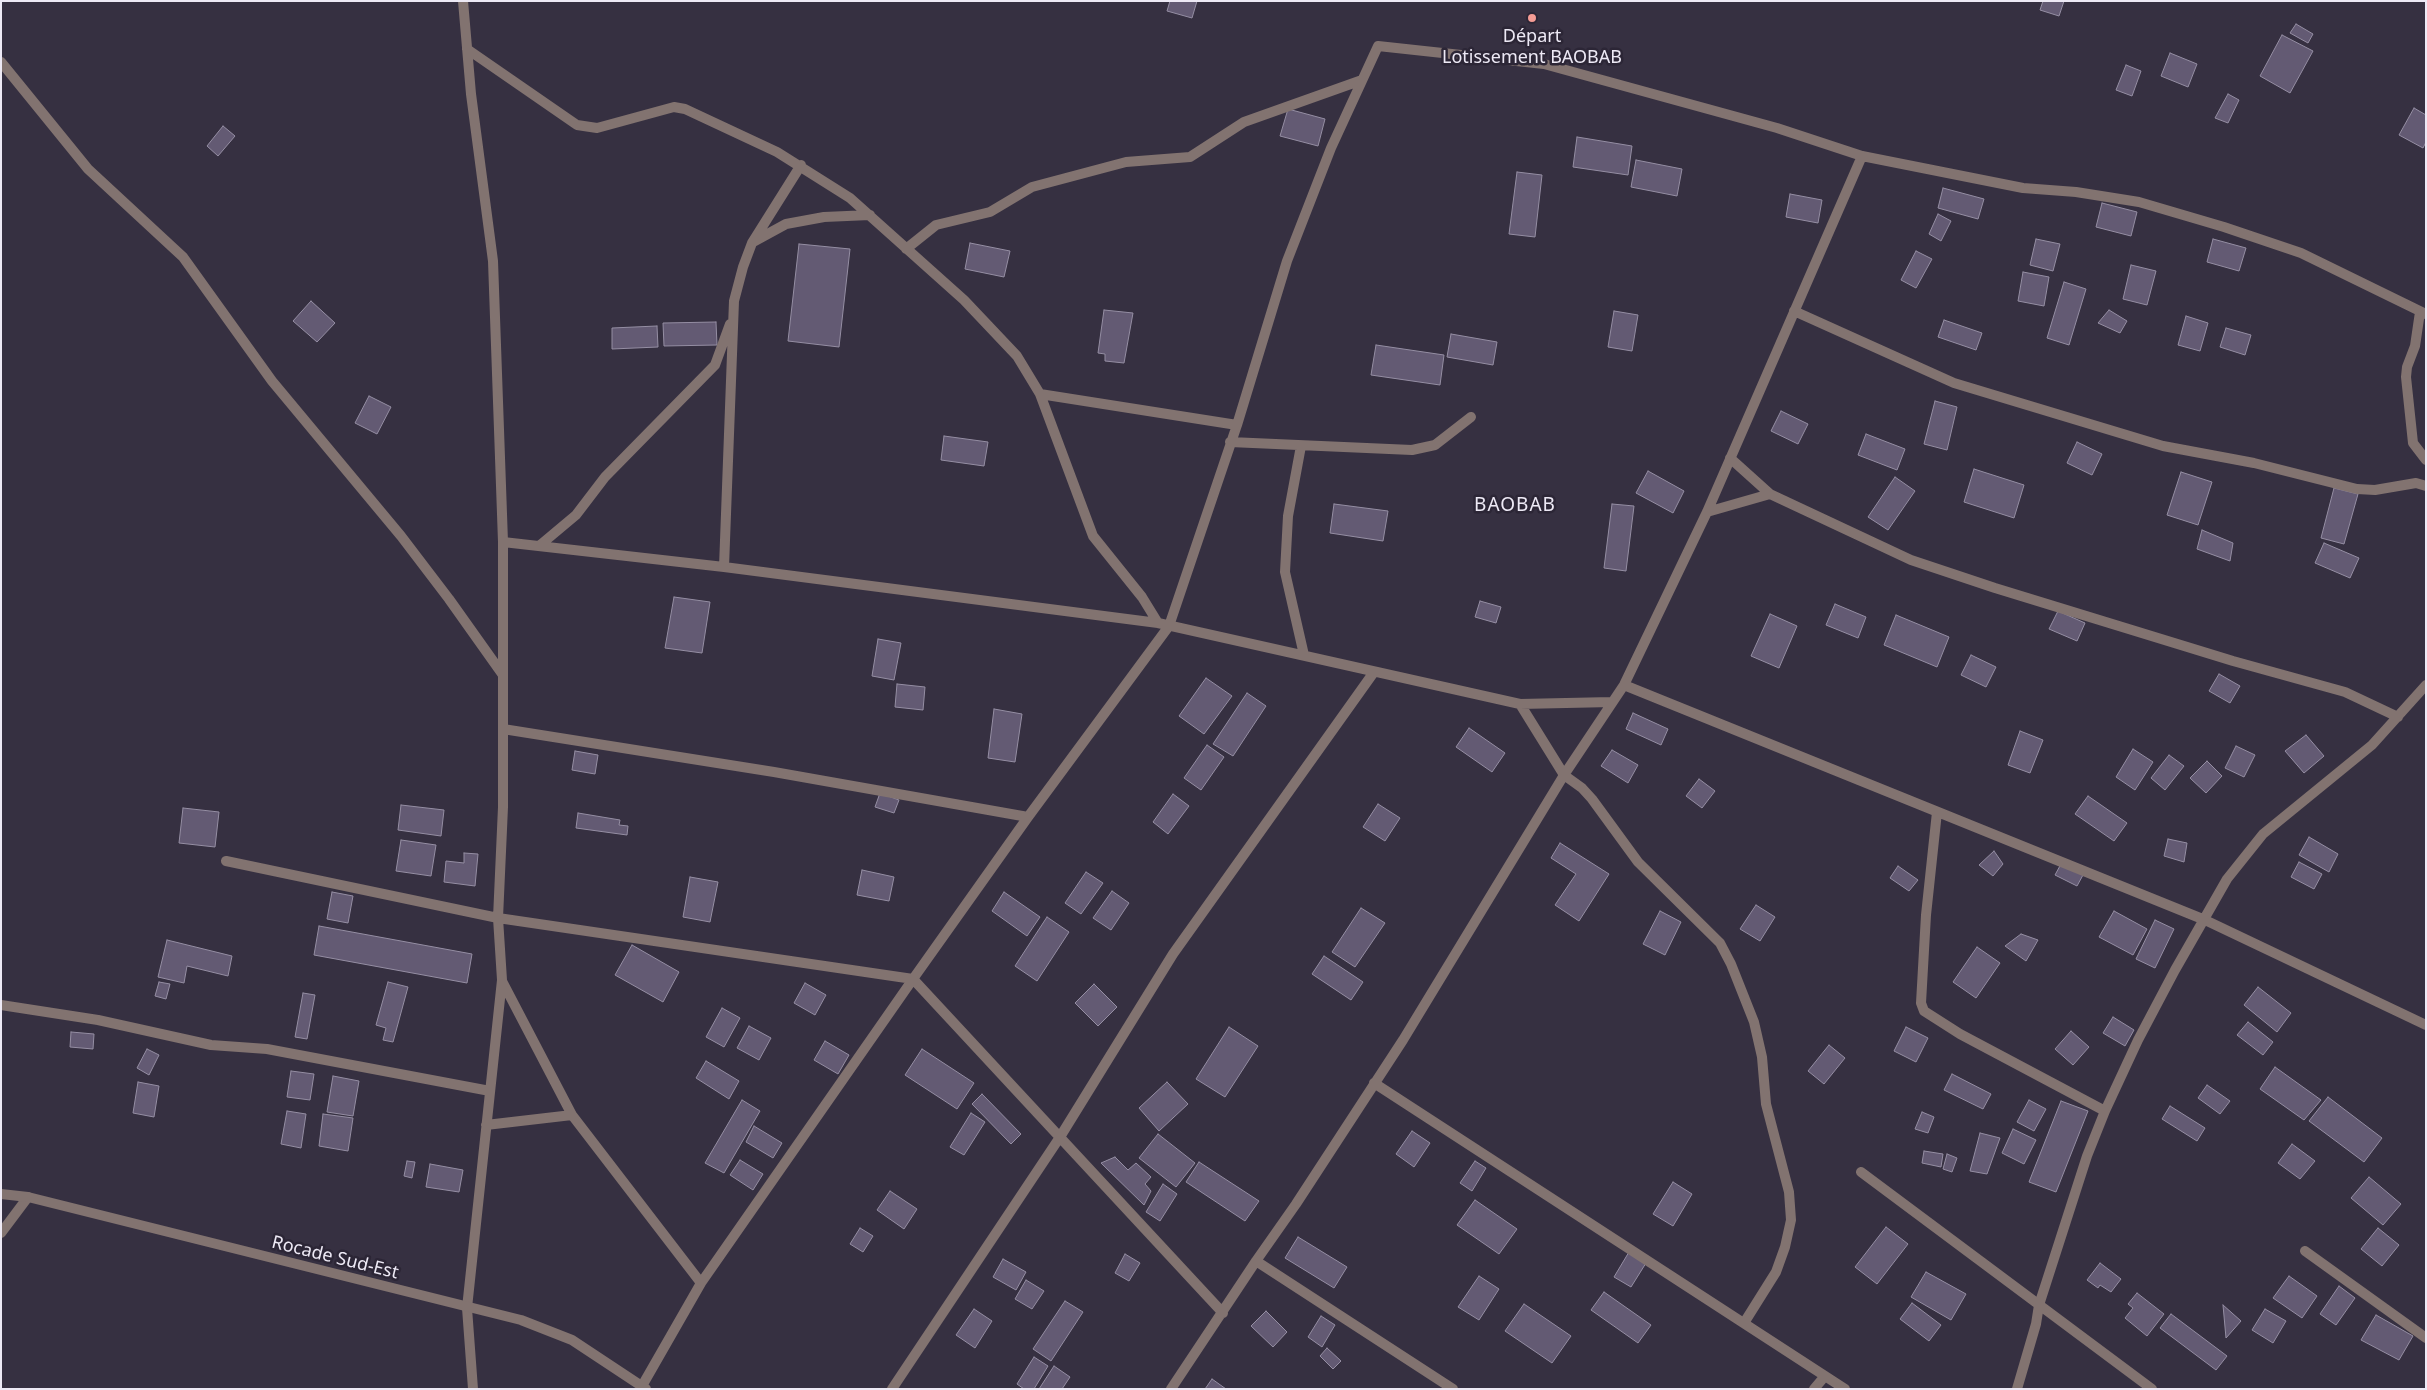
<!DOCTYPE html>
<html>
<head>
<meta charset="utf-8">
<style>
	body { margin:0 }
	#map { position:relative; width:2427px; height:1390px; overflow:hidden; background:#363041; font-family:"Noto Sans",sans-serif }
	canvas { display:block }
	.frame { position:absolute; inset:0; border:2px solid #ede9f5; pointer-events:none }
</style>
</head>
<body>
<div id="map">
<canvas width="2427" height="1390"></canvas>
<div class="frame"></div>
</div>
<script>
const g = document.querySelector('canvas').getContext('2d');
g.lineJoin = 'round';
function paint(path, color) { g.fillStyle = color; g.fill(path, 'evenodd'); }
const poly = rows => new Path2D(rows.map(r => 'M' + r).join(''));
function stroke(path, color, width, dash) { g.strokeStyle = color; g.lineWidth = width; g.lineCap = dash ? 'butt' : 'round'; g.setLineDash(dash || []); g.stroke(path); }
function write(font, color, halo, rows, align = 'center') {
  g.font = font + ' "Noto Sans",sans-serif'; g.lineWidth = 5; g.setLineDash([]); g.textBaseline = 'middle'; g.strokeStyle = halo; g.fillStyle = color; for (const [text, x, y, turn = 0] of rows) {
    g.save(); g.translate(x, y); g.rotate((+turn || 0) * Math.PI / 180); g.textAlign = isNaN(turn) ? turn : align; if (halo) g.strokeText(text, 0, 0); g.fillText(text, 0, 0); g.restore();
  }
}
const building = poly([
	[1170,1,1197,1,1192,18,1167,11,1170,1],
	[2043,1,2064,1,2059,16,2040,10,2043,1],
	[2296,24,2313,34,2308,43,2290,33,2296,24],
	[2282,35,2313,51,2290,93,2260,76,2282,35],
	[2170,53,2197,64,2188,87,2161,76,2170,53],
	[2126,65,2141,71,2132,96,2116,90,2126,65],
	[2228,94,2239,100,2228,123,2215,118,2228,94],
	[2414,108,2426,115,2426,142,2423,148,2399,135,2414,108],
	[1288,109,1325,119,1318,146,1280,136,1288,109],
	[223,126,235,136,218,156,207,146,223,126],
	[1577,137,1632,146,1628,175,1573,167,1577,137],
	[1636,160,1682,169,1677,196,1631,187,1636,160],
	[1517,172,1542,175,1535,237,1509,234,1517,172],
	[1943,188,1984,199,1978,219,1938,208,1943,188],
	[1790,194,1822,200,1818,223,1786,217,1790,194],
	[2102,203,2137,212,2131,236,2096,227,2102,203],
	[1938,214,1951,221,1941,241,1929,234,1938,214],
	[2036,239,2060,244,2053,271,2030,265,2036,239],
	[2213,239,2246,248,2239,271,2207,262,2213,239],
	[970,243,1010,251,1004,277,965,269,970,243],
	[799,244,850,249,839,347,788,341,799,244],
	[1916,251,1932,259,1916,288,1901,280,1916,251],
	[2131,265,2156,271,2147,305,2123,299,2131,265],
	[2023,272,2049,277,2044,306,2018,301,2023,272],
	[2064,282,2086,289,2069,345,2047,338,2064,282],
	[311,301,335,323,317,342,293,321,311,301],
	[1104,310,1133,313,1124,363,1105,361,1105,354,1098,353,1104,310],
	[2109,310,2127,321,2120,333,2098,323,2109,310],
	[1614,311,1638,315,1632,351,1608,347,1614,311],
	[2186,316,2208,323,2200,351,2178,345,2186,316],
	[1944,320,1982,333,1976,350,1938,337,1944,320],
	[716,322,717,345,664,346,663,323,716,322],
	[657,326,658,347,612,349,612,328,657,326],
	[2226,328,2251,335,2245,355,2220,347,2226,328],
	[1451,334,1497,342,1493,365,1447,357,1451,334],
	[1376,345,1444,355,1440,385,1371,375,1376,345],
	[369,396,391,407,377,434,355,423,369,396],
	[1935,401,1957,407,1947,450,1924,444,1935,401],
	[1781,411,1808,424,1798,444,1771,431,1781,411],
	[1866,434,1905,449,1897,470,1858,455,1866,434],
	[944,436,988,442,984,466,941,460,944,436],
	[2077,442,2102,454,2092,475,2067,463,2077,442],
	[1974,469,2024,485,2014,518,1964,502,1974,469],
	[1648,471,1684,491,1673,513,1636,493,1648,471],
	[2181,472,2212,482,2198,525,2167,515,2181,472],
	[1895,477,1915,491,1888,530,1868,517,1895,477],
	[2334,488,2358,494,2344,544,2321,538,2334,488],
	[1334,504,1388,511,1383,541,1330,533,1334,504],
	[1612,504,1634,506,1626,571,1604,568,1612,504],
	[2202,530,2233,543,2230,561,2197,549,2202,530],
	[2324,543,2359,558,2350,578,2315,563,2324,543],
	[674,597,710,602,702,653,665,648,674,597],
	[1480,601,1501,607,1496,623,1475,617,1480,601],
	[1835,604,1866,617,1858,638,1826,625,1835,604],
	[2058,611,2085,623,2077,641,2049,629,2058,611],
	[1770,614,1797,626,1779,668,1751,656,1770,614],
	[1896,615,1949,637,1937,667,1884,645,1896,615],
	[878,639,901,643,894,680,872,676,878,639],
	[1971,655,1996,667,1986,687,1961,675,1971,655],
	[2219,674,2240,686,2230,703,2209,691,2219,674],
	[1206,678,1232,696,1204,734,1179,716,1206,678],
	[897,684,925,687,923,710,895,707,897,684],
	[1247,693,1266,706,1233,756,1213,744,1247,693],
	[994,709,1022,714,1015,762,988,758,994,709],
	[1633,713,1668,729,1661,745,1626,729,1633,713],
	[1469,728,1505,753,1492,772,1456,747,1469,728],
	[2020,731,2043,740,2030,773,2008,765,2020,731],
	[2306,735,2324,756,2304,773,2285,751,2306,735],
	[1207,745,1224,757,1201,790,1184,778,1207,745],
	[2236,746,2255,755,2244,777,2225,768,2236,746],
	[2133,749,2153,762,2135,790,2116,777,2133,749],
	[1612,750,1638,765,1628,783,1601,766,1612,750],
	[575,751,598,755,595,774,572,770,575,751],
	[2169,755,2184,766,2165,790,2151,778,2169,755],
	[2207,761,2222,776,2206,793,2190,778,2207,761],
	[1699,779,1715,791,1702,808,1686,796,1699,779],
	[880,793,899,800,894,813,875,807,880,793],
	[1173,794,1189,806,1168,834,1153,822,1173,794],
	[2088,796,2127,823,2114,841,2075,814,2088,796],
	[1378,804,1400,818,1385,841,1363,827,1378,804],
	[401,805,444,810,441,836,398,830,401,805],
	[183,808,219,812,215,847,179,843,183,808],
	[578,813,620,820,619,825,628,826,627,835,576,828,578,813],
	[2309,837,2338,854,2329,872,2299,855,2309,837],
	[2168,839,2187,843,2184,862,2164,856,2168,839],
	[401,840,436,845,431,876,396,871,401,840],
	[1560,843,1609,874,1579,921,1555,905,1576,874,1551,858,1560,843],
	[1994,851,2003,864,1993,876,1979,865,1994,851],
	[464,853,478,854,475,886,444,882,446,861,464,863,464,853],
	[2299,862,2322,874,2314,889,2291,877,2299,862],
	[2061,864,2083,875,2077,886,2055,875,2061,864],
	[1898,866,1918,880,1909,891,1890,878,1898,866],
	[862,870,894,877,889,901,857,895,862,870],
	[1086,872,1103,883,1081,914,1065,903,1086,872],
	[690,877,718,882,710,922,683,917,690,877],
	[1112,891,1129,903,1111,930,1093,918,1112,891],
	[332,892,353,896,348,923,327,919,332,892],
	[1004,892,1040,917,1027,936,992,911,1004,892],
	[1756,905,1775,917,1760,941,1740,929,1756,905],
	[1361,908,1385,923,1355,967,1332,952,1361,908],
	[1660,911,1681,922,1665,955,1643,944,1660,911],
	[2114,911,2147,929,2133,955,2099,937,2114,911],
	[1047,917,1069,932,1037,981,1015,966,1047,917],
	[2155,920,2174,929,2155,968,2136,959,2155,920],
	[319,926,472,954,467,983,314,955,319,926],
	[2021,934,2038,940,2026,961,2005,946,2021,934],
	[167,940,232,956,228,976,187,966,184,983,158,977,167,940],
	[632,945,679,972,663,1002,615,975,632,945],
	[1977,947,2000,963,1976,998,1953,982,1977,947],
	[1324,956,1363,982,1351,1000,1312,974,1324,956],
	[159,982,170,984,166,999,155,996,159,982],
	[388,982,408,987,393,1042,383,1040,386,1028,376,1025,388,982],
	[805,983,826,995,815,1015,794,1003,805,983],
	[1094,984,1117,1007,1098,1026,1075,1003,1094,984],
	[2258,987,2291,1013,2277,1032,2244,1005,2258,987],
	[303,993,315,995,307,1039,295,1037,303,993],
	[722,1008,740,1018,724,1047,706,1037,722,1008],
	[2113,1017,2134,1030,2125,1046,2103,1033,2113,1017],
	[2248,1022,2273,1042,2263,1055,2237,1035,2248,1022],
	[749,1026,771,1038,759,1060,737,1048,749,1026],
	[1229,1027,1258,1046,1225,1097,1196,1079,1229,1027],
	[1906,1027,1928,1038,1916,1062,1894,1051,1906,1027],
	[2071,1031,2089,1047,2073,1065,2055,1049,2071,1031],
	[71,1032,94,1034,93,1049,70,1047,71,1032],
	[825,1041,849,1055,838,1074,814,1060,825,1041],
	[1829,1045,1845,1058,1824,1084,1808,1071,1829,1045],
	[147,1049,159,1055,149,1075,137,1068,147,1049],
	[922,1049,974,1083,957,1109,905,1075,922,1049],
	[706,1061,739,1081,729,1099,696,1078,706,1061],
	[2275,1067,2321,1100,2304,1120,2260,1089,2275,1067],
	[291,1071,314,1074,310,1100,287,1097,291,1071],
	[1952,1074,1991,1094,1983,1109,1944,1090,1952,1074],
	[333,1076,359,1081,353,1116,327,1112,333,1076],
	[138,1082,159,1086,154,1117,133,1113,138,1082],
	[1167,1082,1188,1104,1159,1131,1139,1108,1167,1082],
	[2207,1085,2230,1101,2220,1114,2198,1098,2207,1085],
	[982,1094,1021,1134,1011,1144,972,1104,982,1094],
	[2328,1097,2382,1138,2364,1162,2309,1121,2328,1097],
	[742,1100,760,1111,724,1173,705,1163,742,1100],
	[2029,1100,2046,1109,2034,1131,2017,1122,2029,1100],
	[2061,1101,2088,1111,2056,1192,2029,1182,2061,1101],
	[2170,1106,2205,1128,2197,1141,2162,1119,2170,1106],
	[287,1111,306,1114,301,1148,281,1144,287,1111],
	[1922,1112,1934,1117,1928,1133,1915,1129,1922,1112],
	[971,1113,985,1122,964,1155,950,1147,971,1113],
	[323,1114,353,1118,348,1151,319,1146,323,1114],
	[754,1126,782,1143,773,1158,746,1142,754,1126],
	[2013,1129,2036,1140,2024,1164,2002,1153,2013,1129],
	[1412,1131,1430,1143,1414,1167,1396,1154,1412,1131],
	[1980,1133,2000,1138,1987,1174,1970,1171,1980,1133],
	[1158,1134,1195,1163,1176,1187,1139,1158,1158,1134],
	[2292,1144,2315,1161,2300,1179,2278,1163,2292,1144],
	[1924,1151,1943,1154,1941,1167,1922,1163,1924,1151],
	[1947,1154,1957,1158,1952,1172,1943,1169,1947,1154],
	[1115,1157,1128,1170,1136,1163,1151,1177,1145,1184,1151,1191,1144,1205,1101,1163,1115,1157],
	[740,1160,763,1174,753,1190,730,1175,740,1160],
	[407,1161,415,1162,412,1178,404,1176,407,1161],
	[1475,1161,1486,1168,1472,1191,1460,1183,1475,1161],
	[1199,1162,1259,1201,1245,1221,1186,1182,1199,1162],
	[430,1164,463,1170,459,1192,426,1187,430,1164],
	[2369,1177,2401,1204,2383,1225,2351,1198,2369,1177],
	[1673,1182,1692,1194,1673,1226,1653,1214,1673,1182],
	[1163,1184,1177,1194,1160,1221,1146,1212,1163,1184],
	[890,1191,917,1209,904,1229,877,1210,890,1191],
	[1475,1200,1517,1229,1499,1254,1457,1225,1475,1200],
	[1886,1227,1908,1244,1877,1284,1855,1267,1886,1227],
	[860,1228,873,1236,863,1252,850,1244,860,1228],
	[2378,1228,2399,1245,2382,1266,2361,1249,2378,1228],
	[1298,1237,1347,1267,1334,1288,1285,1258,1298,1237],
	[1629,1252,1646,1263,1631,1287,1614,1277,1629,1252],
	[1125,1254,1140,1263,1129,1281,1115,1273,1125,1254],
	[1003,1259,1026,1272,1016,1290,993,1277,1003,1259],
	[2100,1263,2121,1279,2111,1292,2100,1285,2098,1288,2087,1280,2100,1263],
	[1926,1272,1966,1294,1951,1320,1911,1297,1926,1272],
	[1479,1276,1499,1289,1479,1320,1458,1307,1479,1276],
	[2289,1276,2317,1296,2302,1318,2273,1298,2289,1276],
	[1026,1280,1044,1291,1032,1309,1015,1299,1026,1280],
	[2339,1286,2355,1298,2336,1325,2320,1314,2339,1286],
	[1604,1292,1651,1325,1638,1343,1591,1310,1604,1292],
	[2137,1293,2164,1314,2147,1336,2125,1318,2133,1308,2128,1304,2137,1293],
	[1065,1301,1083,1312,1051,1361,1033,1349,1065,1301],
	[1912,1303,1941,1325,1929,1341,1900,1319,1912,1303],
	[1524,1304,1571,1336,1552,1363,1505,1331,1524,1304],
	[2223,1305,2241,1321,2226,1338,2223,1305],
	[974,1309,992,1321,975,1348,956,1335,974,1309],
	[2265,1309,2286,1321,2273,1343,2252,1330,2265,1309],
	[1266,1311,1287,1332,1273,1347,1251,1326,1266,1311],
	[2171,1314,2227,1356,2216,1370,2160,1328,2171,1314],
	[2376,1315,2413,1336,2399,1360,2361,1340,2376,1315],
	[1321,1316,1335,1325,1322,1347,1308,1337,1321,1316],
	[1327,1348,1341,1361,1333,1369,1320,1356,1327,1348],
	[1034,1357,1048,1366,1034,1389,1024,1389,1017,1384,1034,1357],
	[1054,1366,1070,1377,1062,1389,1039,1389,1054,1366],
	[1212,1379,1226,1389,1205,1389,1212,1379]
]);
const minor = poly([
	[463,1,471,94,493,261,503,542,503,807,498,918,502,980,467,1308,473,1389],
	[467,49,577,125,597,128,674,107,685,109,777,152,850,198,964,300,1017,356,1040,394,1093,536,1142,597,1158,623],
	[1,62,88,169,183,257,272,381,401,536,449,599,503,675],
	[753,242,786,224,824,217,870,215],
	[906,249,936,225,990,212,1032,187,1126,162,1190,157,1244,122,1362,80],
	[1794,311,1954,383,2163,446,2254,463,2357,489,2375,490,2416,483,2426,486],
	[2420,312,2415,346,2407,367,2406,377,2413,443,2426,460],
	[1040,394,1237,425],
	[1230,442,1412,450,1435,445,1471,417],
	[1301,446,1288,516,1285,572,1304,655],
	[1730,458,1770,494,1911,560,1995,588,2233,661,2345,692,2398,717],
	[1707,512,1770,494],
	[503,542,724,567,1158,623,1520,704,1612,702],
	[539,546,576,515,605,477,715,365,730,324],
	[724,567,734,301,743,267,752,243,801,165],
	[1624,685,2205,920,2426,1025],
	[1520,704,1564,775,1582,788,1592,799,1638,862,1720,943,1731,964,1754,1022,1762,1057,1766,1104,1789,1192,1791,1220,1785,1247,1776,1272,1744,1323],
	[503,729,774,772,1028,817],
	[1937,812,1926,915,1921,1003,1924,1011,1960,1034,2105,1111],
	[226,861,498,918,913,979,1223,1313],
	[502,981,572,1115,701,1283],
	[1,1005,98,1020,211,1045,267,1049,490,1091],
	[1374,1083,1845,1389],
	[486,1125,572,1115],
	[1861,1172,2152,1389],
	[1,1233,28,1197],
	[2305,1251,2426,1338],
	[1256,1261,1453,1389],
	[642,1386,701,1283,913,979,1028,817,1169,626,1237,425,1287,261,1331,148,1378,46,1544,64,1777,128,1862,156,2023,188,2076,192,2139,202,2224,227,2301,253,2426,314],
	[892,1389,1060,1137,1173,954,1374,672],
	[1171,1389,1256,1261,1296,1204,1403,1040,1564,775,1624,685,1707,512,1862,156],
	[1814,1389,1825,1376],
	[2017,1389,2036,1324,2039,1305,2087,1156,2105,1111,2138,1040,2175,970,2227,879,2263,834,2372,745,2426,685]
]);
const tertiary = poly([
	[1,1194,28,1197,521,1320,572,1340,646,1389]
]);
const markers = [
	[1532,18,5,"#f59c95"]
];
const poiNames = [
	["Départ",1532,37],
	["Lotissement BAOBAB",1532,58]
];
const streetNames = [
	["Rocade Sud-Est",335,1258,14]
];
const neighbourhoodNames = [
	["BAOBAB",1515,506]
];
paint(building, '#635a73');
stroke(building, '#958ea3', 1);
stroke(minor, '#827370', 10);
stroke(tertiary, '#827370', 10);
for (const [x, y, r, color] of markers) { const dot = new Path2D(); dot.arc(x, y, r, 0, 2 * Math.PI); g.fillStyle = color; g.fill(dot); stroke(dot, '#2c2636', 2); }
write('18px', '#ede9f5', '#2c2636', poiNames);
write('18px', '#ede9f5', '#2c2636', streetNames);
g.letterSpacing = '1px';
write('19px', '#ede9f5', '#2c2636', neighbourhoodNames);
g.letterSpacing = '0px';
</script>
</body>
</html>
